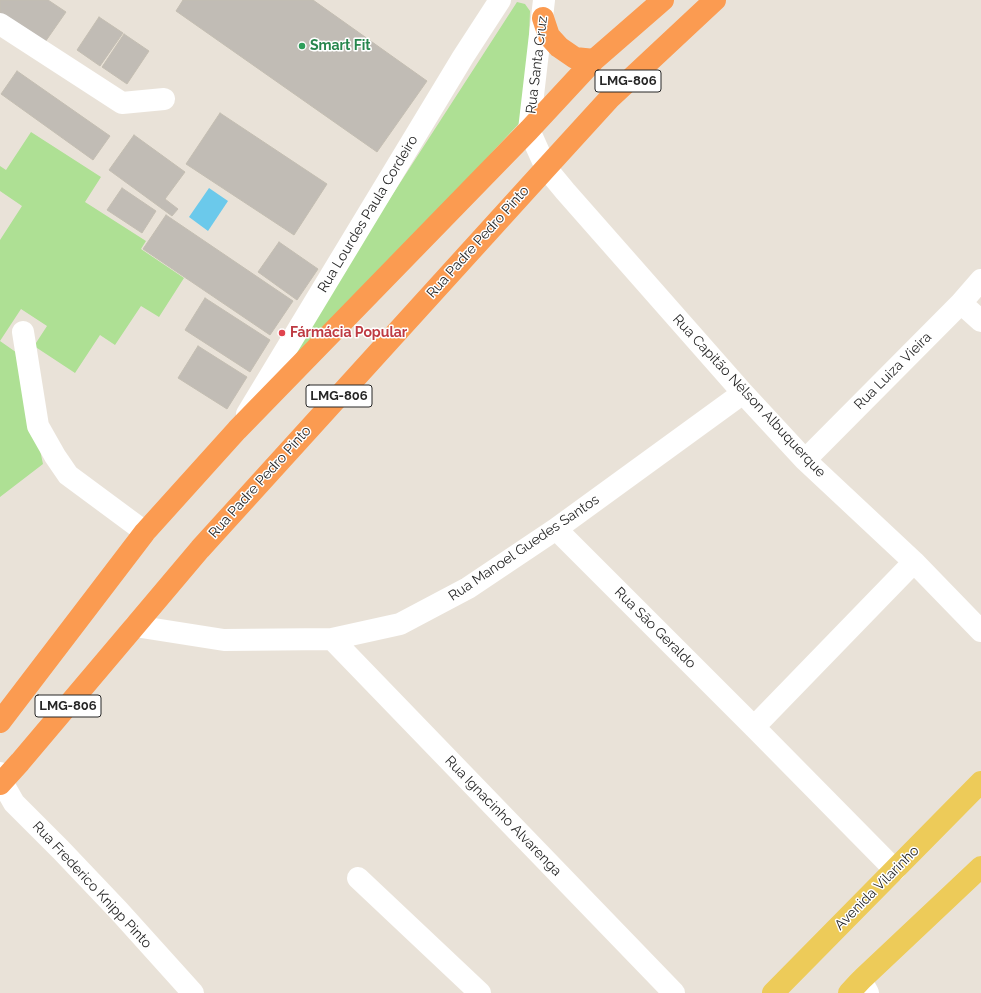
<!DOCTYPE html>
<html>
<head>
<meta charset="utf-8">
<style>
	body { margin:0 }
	canvas { display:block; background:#e9e2d8 }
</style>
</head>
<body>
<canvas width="981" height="993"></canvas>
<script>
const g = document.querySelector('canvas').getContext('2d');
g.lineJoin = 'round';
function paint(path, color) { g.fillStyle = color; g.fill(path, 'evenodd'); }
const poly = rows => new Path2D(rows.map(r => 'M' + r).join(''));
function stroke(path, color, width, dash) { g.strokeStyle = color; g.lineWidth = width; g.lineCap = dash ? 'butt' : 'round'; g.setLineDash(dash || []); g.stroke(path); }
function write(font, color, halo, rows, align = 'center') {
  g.font = font + ' Raleway,sans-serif'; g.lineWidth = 3; g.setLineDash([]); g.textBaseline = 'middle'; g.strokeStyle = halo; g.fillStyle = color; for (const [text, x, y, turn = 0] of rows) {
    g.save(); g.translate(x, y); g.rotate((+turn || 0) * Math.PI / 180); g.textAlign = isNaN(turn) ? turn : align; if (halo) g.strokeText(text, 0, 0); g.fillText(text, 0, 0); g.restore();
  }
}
const green = poly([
	[517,2,525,4,530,11,526,116,257,404],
	[31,132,101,177,85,202,146,241,141,249,184,278,159,317,141,306,115,345,100,335,75,373,34,346,47,326,21,309,0,341,20,355,43,464,0,497,0,240,22,206,0,191,0,166,6,170]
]);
const water = poly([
	[209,188,228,201,208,231,189,217]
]);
const building = poly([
	[0,0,48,0,66,12,43,45,0,16,0,0],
	[183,0,313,0,427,81,377,152,176,11,183,0],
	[99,17,123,33,100,66,77,50,99,17],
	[124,34,149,51,127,84,102,67,124,34],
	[17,71,110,136,93,160,1,94,17,71],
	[220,113,327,184,294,235,186,164,220,113],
	[134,135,185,172,165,199,178,209,172,216,109,170,134,135],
	[122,188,156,211,142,233,107,210,122,188],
	[166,215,293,301,270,335,143,249,166,215],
	[279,242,318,269,297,300,258,272,279,242],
	[205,298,270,340,250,372,185,330,205,298],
	[198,346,247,377,227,409,178,378,198,346]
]);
const minor = poly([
	[544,0,529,130,546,168,565,191,743,393,805,460,914,562,981,631],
	[0,24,122,103,164,99],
	[961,303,981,321],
	[23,332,38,426,55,456,68,475,145,532],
	[247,414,463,57,500,0],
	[805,460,961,303,981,280],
	[556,529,754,727,895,870],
	[135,626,224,640,332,639,400,624,468,588,556,529,743,393],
	[332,639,674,993],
	[754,727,914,562],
	[0,773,2,782,14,803,61,850,119,911,193,993],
	[358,878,480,993],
	[861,980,868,993]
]);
const major = poly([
	[773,993,981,782],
	[849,993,861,980,981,867]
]);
const highway = poly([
	[543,18,549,36,559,47,575,58,594,60],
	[0,722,145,532,237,430,529,130,594,60,663,0],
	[0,784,20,762,135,626,200,549,546,168,609,99,715,0]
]);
const markers = [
	[302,46,4,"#2e9e5b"],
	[282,333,4,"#e0444e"]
];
const shields = [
	[628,81,66],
	[339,396,66],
	[68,706,66]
];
const shieldNames = [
	["LMG-806",628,81],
	["LMG-806",339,396],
	["LMG-806",68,706]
];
const leisureNames = [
	["Smart Fit",310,46]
];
const streetNames = [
	["Rua Santa Cruz",537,65,-83],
	["Rua Lourdes Paula Cordeiro",368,214,-59],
	["Rua Padre Pedro Pinto",478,242,-48],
	["Rua Luiza Vieira",893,371,-45],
	["Rua Capitão Nélson Albuquerque",749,396,47],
	["Rua Padre Pedro Pinto",260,482,-48],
	["Rua Manoel Guedes Santos",524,548,-34],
	["Rua São Geraldo",655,628,45],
	["Rua Ignacinho Alvarenga",503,816,46],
	["Rua Frederico Knipp Pinto",92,885,47],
	["Avenida Vilarinho",877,888,-45]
];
const healthNames = [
	["Fármácia Popular",290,333]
];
paint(green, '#aee094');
paint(water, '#6bc9eb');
paint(building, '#c1bcb5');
stroke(building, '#c4beb2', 1);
stroke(minor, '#fff', 22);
stroke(major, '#edcb59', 22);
stroke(highway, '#fb9b51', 22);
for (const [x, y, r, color] of markers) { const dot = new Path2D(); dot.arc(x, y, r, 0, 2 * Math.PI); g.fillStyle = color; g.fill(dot); stroke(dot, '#fff', 1.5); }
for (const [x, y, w] of shields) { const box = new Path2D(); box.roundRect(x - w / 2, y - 11, w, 22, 3); g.fillStyle = '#fff'; g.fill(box); stroke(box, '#262626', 1); }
write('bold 13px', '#262626', null, shieldNames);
write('bold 14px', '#27864d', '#fff', leisureNames, 'left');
write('14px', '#262626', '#fff', streetNames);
write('bold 14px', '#be3a42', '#fff', healthNames, 'left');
</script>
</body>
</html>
